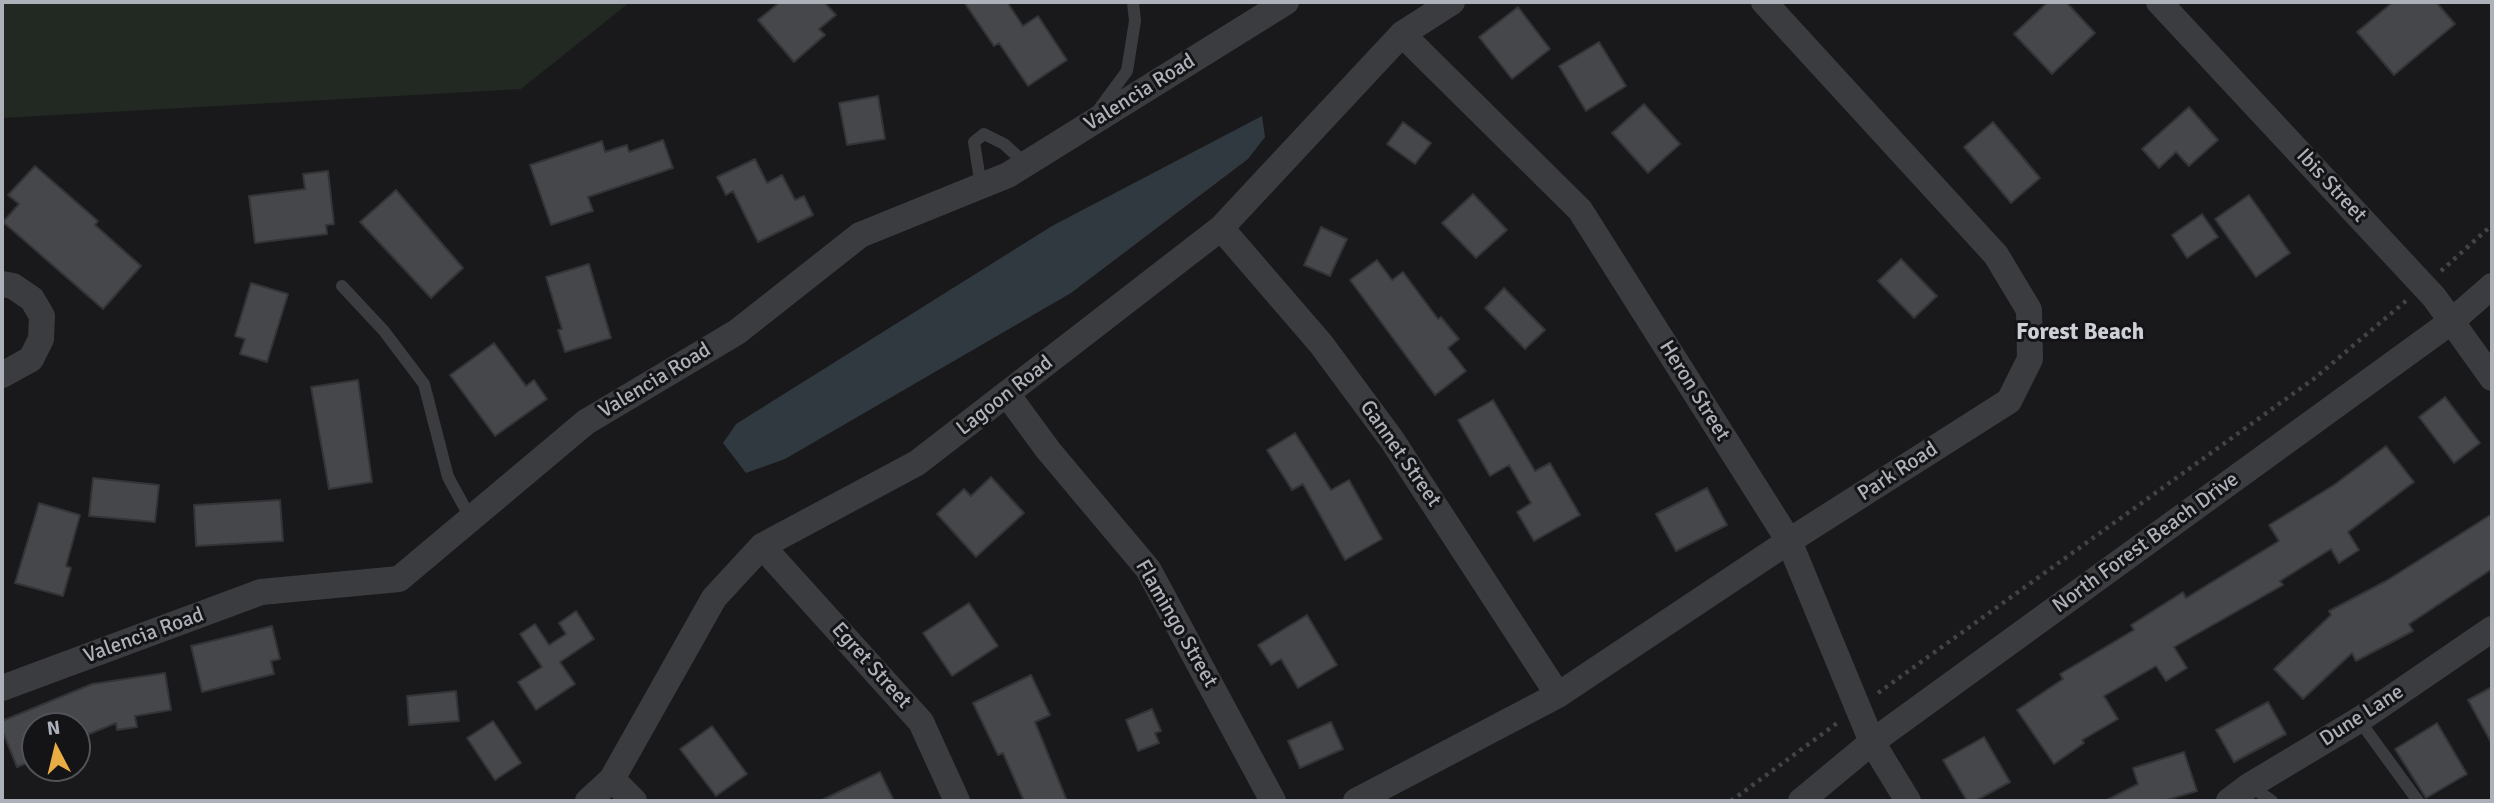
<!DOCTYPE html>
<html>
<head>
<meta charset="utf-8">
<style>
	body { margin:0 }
	#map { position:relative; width:2494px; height:803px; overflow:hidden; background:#19191b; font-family:Signika,sans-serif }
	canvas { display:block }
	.frame { position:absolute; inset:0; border:4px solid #adb1ba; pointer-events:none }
	.north { position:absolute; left:21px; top:712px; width:70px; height:70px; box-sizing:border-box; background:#141416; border:2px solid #515358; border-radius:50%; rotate:353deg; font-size:19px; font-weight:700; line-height:28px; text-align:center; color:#adb1ba }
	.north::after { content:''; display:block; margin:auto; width:24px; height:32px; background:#e8ad45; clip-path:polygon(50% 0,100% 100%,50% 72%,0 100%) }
</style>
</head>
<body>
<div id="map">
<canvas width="2494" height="803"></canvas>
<div class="frame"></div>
<div class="north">N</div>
</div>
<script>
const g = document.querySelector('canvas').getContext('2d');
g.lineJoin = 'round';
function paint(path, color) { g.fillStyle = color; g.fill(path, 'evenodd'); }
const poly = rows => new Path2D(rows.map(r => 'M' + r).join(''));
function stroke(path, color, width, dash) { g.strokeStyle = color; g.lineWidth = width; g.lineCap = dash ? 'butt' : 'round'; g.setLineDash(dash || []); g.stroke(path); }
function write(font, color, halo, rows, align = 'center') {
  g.font = font + ' Signika,sans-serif'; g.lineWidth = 6; g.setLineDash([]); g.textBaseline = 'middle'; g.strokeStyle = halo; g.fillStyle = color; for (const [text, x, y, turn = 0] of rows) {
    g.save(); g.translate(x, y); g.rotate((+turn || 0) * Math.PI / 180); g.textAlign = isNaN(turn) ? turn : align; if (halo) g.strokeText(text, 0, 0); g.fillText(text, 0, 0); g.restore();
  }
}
const green = poly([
	[2,2,630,2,521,89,2,118]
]);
const water = poly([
	[1262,116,1265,137,1248,159,1071,293,785,459,746,473,723,443,736,424,1052,226]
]);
const building = poly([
	[780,2,824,2,836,15,819,29,825,35,794,62,758,20,780,2],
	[964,2,1007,2,1023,26,1038,16,1067,60,1028,86,999,43,994,46,964,2],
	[2048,2,2066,2,2095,33,2052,74,2014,34,2048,2],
	[2393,2,2436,2,2455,24,2394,75,2357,32,2393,2],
	[1518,7,1550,49,1512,79,1479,37,1518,7],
	[1599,42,1626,86,1586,111,1559,66,1599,42],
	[878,96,885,139,847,145,839,103,878,96],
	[1644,104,1680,144,1648,173,1612,133,1644,104],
	[2189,107,2218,140,2189,166,2176,152,2159,168,2142,149,2189,107],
	[1403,122,1431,143,1415,164,1387,144,1403,122],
	[1993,122,2040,178,2011,203,1964,147,1993,122],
	[663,140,673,168,588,197,593,211,551,225,530,165,602,141,605,152,627,145,629,152,663,140],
	[755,159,767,183,782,175,795,200,804,196,813,215,758,242,733,191,726,195,717,177,755,159],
	[35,166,98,221,95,225,141,266,103,309,3,222,19,204,8,195,35,166],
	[328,171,334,224,326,225,327,234,255,243,249,196,305,189,303,174,328,171],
	[396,190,463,268,431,298,360,222,396,190],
	[1473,194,1507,230,1476,258,1442,223,1473,194],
	[2249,195,2290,253,2256,277,2215,219,2249,195],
	[2202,214,2218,237,2187,258,2172,235,2202,214],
	[1321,227,1347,239,1330,276,1304,265,1321,227],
	[1901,259,1937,296,1914,318,1878,281,1901,259],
	[1377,260,1392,280,1403,272,1438,319,1441,317,1459,339,1448,348,1466,371,1435,395,1350,280,1377,260],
	[589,264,611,338,565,352,558,330,562,329,546,277,589,264],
	[251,283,288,294,267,362,240,354,245,339,235,336,251,283],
	[1504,288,1545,330,1525,349,1485,308,1504,288],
	[494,343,526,386,534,380,547,399,495,436,450,375,494,343],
	[358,380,372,482,329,489,311,387,358,380],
	[2445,397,2480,443,2454,463,2419,417,2445,397],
	[1493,400,1535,471,1550,463,1580,515,1534,541,1517,512,1531,503,1509,465,1490,476,1458,420,1493,400],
	[1295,433,1331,490,1349,480,1382,539,1345,560,1303,484,1292,490,1267,450,1295,433],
	[2386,446,2414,482,2348,532,2359,550,2339,563,2331,549,2280,581,2283,585,2174,647,2187,668,2166,681,2156,666,2104,696,2118,719,2082,740,2084,743,2054,764,2017,710,2063,679,2060,674,2134,630,2131,625,2183,592,2186,598,2279,541,2269,525,2334,485,2386,446],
	[991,477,1024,513,976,557,937,514,964,489,971,496,991,477],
	[93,478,159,485,155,522,89,516,93,478],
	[1707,488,1727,525,1676,551,1656,514,1707,488],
	[280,500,283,541,196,546,194,505,280,500],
	[39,503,80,515,66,566,71,568,63,596,15,583,39,503],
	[2492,514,2492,569,2409,624,2413,631,2356,661,2352,653,2303,699,2274,669,2331,615,2329,611,2386,581,2492,514],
	[969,603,998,646,952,676,923,633,969,603],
	[576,611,594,639,560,662,575,684,536,710,518,682,542,667,520,634,535,624,549,645,566,634,559,623,576,611],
	[1307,615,1337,665,1298,688,1281,659,1271,665,1258,645,1307,615],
	[272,626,280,659,271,661,274,674,202,692,191,646,272,626],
	[165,673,171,710,135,716,137,727,117,730,116,723,77,739,77,726,35,726,35,760,17,767,2,730,2,721,92,684,165,673],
	[1031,675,1050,715,1035,722,1067,801,1024,801,1003,753,998,755,973,703,1031,675],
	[2492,687,2492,744,2468,700,2492,687],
	[456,691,459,721,409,725,407,696,456,691],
	[2268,702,2286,734,2234,762,2216,730,2268,702],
	[1152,709,1161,731,1155,733,1159,743,1138,751,1126,720,1152,709],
	[493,721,521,763,495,780,467,738,493,721],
	[1331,722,1343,749,1300,768,1288,741,1331,722],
	[2437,723,2467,774,2426,798,2395,749,2437,723],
	[712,726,747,774,716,796,680,749,712,726],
	[1984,737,2010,782,1975,801,1967,801,1943,760,1984,737],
	[2184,752,2197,791,2163,801,2105,801,2138,784,2133,768,2184,752],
	[880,772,894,801,820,801,880,772]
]);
const path = poly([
	[2441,271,2492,225],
	[1878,693,2315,378,2407,300],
	[1731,801,1840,721]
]);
const lane = poly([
	[1099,109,1127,71,1135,21,1133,2],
	[981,186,974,142,984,134,1004,144,1026,164],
	[342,286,384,331,424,384,448,477,471,519],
	[2359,720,2418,801],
	[2250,786,2272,801]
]);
const street = poly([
	[2159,2,2434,297,2492,378],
	[1402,34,1580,210,1789,541,1872,742,1908,801],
	[1221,228,1321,344,1392,440,1558,695],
	[2,284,13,286,32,299,42,316,41,339,31,359,2,375],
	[1007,394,1048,450,1148,569,1273,801],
	[762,546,921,722,957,801],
	[2,688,261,592,399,579,586,422,737,332,860,235,1008,175,1286,2],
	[612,779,634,801],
	[588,801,612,779,714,598,762,546,917,463,1221,228,1402,34,1452,2],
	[1356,801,1558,695,1789,541,2009,401,2030,359,2029,310,1996,255,1764,2],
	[1801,801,1872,742,2452,321,2492,286],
	[2229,801,2249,786,2359,720,2492,629]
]);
const streetNames = [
	["Valencia Road",1140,93,-32],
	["Ibis Street",2331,186,47],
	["Valencia Road",655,381,-31],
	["Heron Street",1694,391,58],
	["Lagoon Road",1005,396,-38],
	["Gannet Street",1400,454,55],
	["Park Road",1898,472,-33],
	["North Forest Beach Drive",2146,543,-36],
	["Flamingo Street",1176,624,60],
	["Valencia Road",144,636,-20],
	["Egret Street",871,666,48],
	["Dune Lane",2362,716,-33]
];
const neighbourhoodNames = [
	["Forest Beach",2080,333]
];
paint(green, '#212922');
paint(water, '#30393f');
paint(building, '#46474b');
stroke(building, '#333437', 2);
stroke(path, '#414347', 4.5, [3.5, 5]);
stroke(lane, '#3b3c40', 12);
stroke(street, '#3b3c40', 26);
write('21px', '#adb1ba', '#141416', streetNames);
write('bold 23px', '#cdd0d6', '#141416', neighbourhoodNames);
</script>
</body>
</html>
